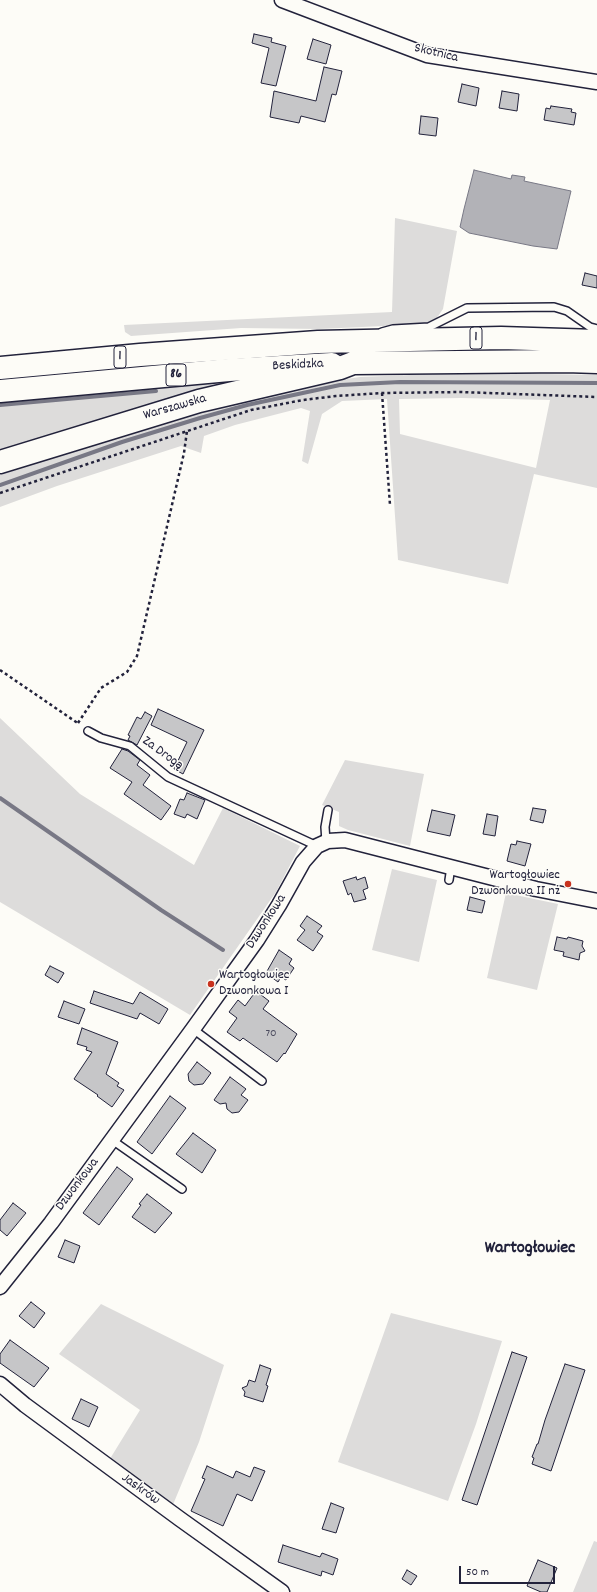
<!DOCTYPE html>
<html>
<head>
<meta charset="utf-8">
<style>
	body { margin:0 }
	#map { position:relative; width:597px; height:1592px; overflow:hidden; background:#fdfcf7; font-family:Dekko,sans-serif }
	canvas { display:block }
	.scale { position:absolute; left:459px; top:1566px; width:96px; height:18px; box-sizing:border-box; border:2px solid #22223b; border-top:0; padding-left:5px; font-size:12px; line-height:14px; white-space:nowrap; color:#22223b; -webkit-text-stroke:3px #fdfcf7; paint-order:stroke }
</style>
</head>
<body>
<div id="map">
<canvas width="597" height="1592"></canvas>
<div class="scale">50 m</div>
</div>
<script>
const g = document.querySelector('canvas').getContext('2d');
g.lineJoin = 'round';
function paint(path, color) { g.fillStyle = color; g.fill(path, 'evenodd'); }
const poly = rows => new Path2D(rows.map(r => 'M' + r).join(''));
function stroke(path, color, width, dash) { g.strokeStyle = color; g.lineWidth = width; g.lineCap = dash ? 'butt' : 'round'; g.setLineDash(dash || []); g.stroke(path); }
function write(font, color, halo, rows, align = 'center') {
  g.font = font + ' Dekko,sans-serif'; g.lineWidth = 3; g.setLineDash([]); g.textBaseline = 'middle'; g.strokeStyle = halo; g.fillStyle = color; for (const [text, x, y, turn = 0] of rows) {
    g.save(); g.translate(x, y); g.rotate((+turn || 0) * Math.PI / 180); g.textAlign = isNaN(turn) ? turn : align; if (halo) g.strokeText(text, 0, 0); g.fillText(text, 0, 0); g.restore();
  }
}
const green = poly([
	[395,218,457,231,443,309,436,319,426,324,319,329,241,328,131,336,125,332,124,325,392,312],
	[494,373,597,375,597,488,534,474,508,584,398,560,387,399,342,401,322,414,308,464,302,461,310,411,301,408,235,425,204,436,201,453,181,446,57,486,0,507,0,475,198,411,305,385,360,377,437,374],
	[461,398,550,400,536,468,400,434,399,399],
	[232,381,234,383,218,390,185,394,0,454,0,402],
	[0,718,80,794,194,865,223,808,300,846,276,892,190,1015,0,902],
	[345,760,424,774,410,846,348,830,339,826,339,812,322,805],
	[392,869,437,880,419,962,372,950],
	[506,893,558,904,537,990,487,978],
	[101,1304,224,1365,199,1442,172,1507,108,1462,140,1410,59,1354],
	[391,1313,502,1341,476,1424,448,1501,338,1462],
	[594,1541,597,1542,597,1592,573,1592]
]);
const water = poly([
	[474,170,511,179,512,175,525,177,524,181,571,191,557,249,533,246,469,233,460,227,464,209,474,170]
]);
const stream = poly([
	[0,405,156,391],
	[0,485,122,442,200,418,247,405,340,385,400,382,597,383],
	[0,798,161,910,223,950]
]);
const building = poly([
	[254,34,272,38,271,42,286,46,276,86,261,83,269,48,252,43,254,34],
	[313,39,331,45,326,64,307,59,313,39],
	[324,67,342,71,336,95,332,94,325,122,301,116,299,123,270,117,274,91,316,101,324,67],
	[462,84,479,88,476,106,458,102,462,84],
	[502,91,519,94,517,111,499,108,502,91],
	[551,106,572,109,571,112,576,113,574,125,544,120,546,108,550,109,551,106],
	[421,116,438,118,436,136,419,134,421,116],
	[585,273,597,276,597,288,582,285,585,273],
	[158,709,204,730,183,774,174,769,187,742,151,725,158,709],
	[145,712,152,716,137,745,128,740,130,736,128,735,137,717,141,719,145,712],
	[122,749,128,751,140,760,137,765,150,775,143,785,171,806,161,820,124,794,132,782,110,768,122,749],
	[187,793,205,800,197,819,187,814,185,818,174,814,180,799,184,800,187,793],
	[533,808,546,810,543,823,530,820,533,808],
	[432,810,455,815,450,836,427,831,432,810],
	[487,814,498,816,495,836,483,834,487,814],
	[517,841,531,844,525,866,507,861,511,844,516,845,517,841],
	[356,877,357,880,365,877,368,888,363,890,366,899,354,902,351,893,348,895,343,881,356,877],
	[470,897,485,901,482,913,467,910,470,897],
	[307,916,322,926,317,932,323,936,313,951,297,940,305,930,300,926,307,916],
	[557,937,567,939,568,937,583,941,582,946,585,951,580,953,579,960,563,956,564,952,554,950,557,937],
	[279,950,292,959,289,964,294,968,286,980,281,977,278,982,266,973,279,950],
	[50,966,64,973,58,983,45,975,50,966],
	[94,991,133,1004,140,992,168,1009,159,1024,140,1013,137,1019,90,1003,94,991],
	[256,991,269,1001,263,1009,297,1034,285,1054,284,1053,277,1062,243,1038,240,1041,227,1032,237,1018,229,1012,238,1000,245,1006,256,991],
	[64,1001,85,1009,79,1024,58,1017,64,1001],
	[82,1028,118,1042,106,1074,119,1083,117,1086,124,1090,112,1107,97,1096,98,1095,74,1079,92,1052,86,1050,87,1047,77,1044,82,1028],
	[197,1062,211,1073,203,1084,194,1085,189,1081,188,1074,197,1062],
	[230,1077,246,1089,241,1095,248,1100,239,1112,232,1113,227,1109,226,1103,220,1104,214,1100,230,1077],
	[170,1096,186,1108,152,1154,137,1142,170,1096],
	[193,1133,216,1150,202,1173,176,1154,193,1133],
	[117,1167,133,1179,99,1225,83,1213,117,1167],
	[147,1194,172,1213,155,1233,132,1217,141,1205,139,1204,147,1194],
	[13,1203,26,1213,7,1236,0,1230,0,1220,13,1203],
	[65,1240,80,1246,74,1263,58,1257,65,1240],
	[31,1302,45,1313,34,1328,19,1316,31,1302],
	[10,1340,49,1368,34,1387,0,1363,0,1354,10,1340],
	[512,1352,527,1357,477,1505,462,1500,512,1352],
	[565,1364,585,1370,551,1471,532,1464,534,1458,532,1457,537,1444,538,1444,545,1420,565,1364],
	[260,1365,271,1369,266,1385,268,1386,263,1402,244,1396,245,1392,242,1388,247,1386,249,1380,255,1382,260,1365],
	[81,1399,98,1407,89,1427,72,1419,81,1399],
	[207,1466,233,1478,236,1471,250,1477,254,1467,265,1471,252,1501,237,1494,223,1526,191,1511,205,1479,202,1478,207,1466],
	[331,1503,344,1508,336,1533,322,1529,331,1503],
	[283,1545,320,1557,322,1553,338,1559,333,1575,322,1571,321,1576,278,1562,283,1545],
	[538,1560,557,1568,547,1592,541,1592,527,1586,538,1560],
	[407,1570,417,1576,411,1585,402,1579,407,1570]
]);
const path = poly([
	[382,393,390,505],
	[0,493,251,410,303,400,336,396,382,393,461,392,597,397],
	[0,670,79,724],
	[78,723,101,688,127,672,137,656,184,453,187,431]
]);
const lane = poly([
	[382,332,393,329,429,327,467,308,554,307,567,311,590,327,597,329],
	[88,731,101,738,130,746,168,777,317,846],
	[326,842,325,827,328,810],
	[449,880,451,867],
	[193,1029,262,1081],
	[112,1140,182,1189]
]);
const street = poly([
	[282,0,427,55,597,82],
	[0,1287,51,1223,193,1029,257,940,279,905,303,862,317,846,328,841,345,840,536,889,597,901],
	[0,1384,25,1405,180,1519,282,1592]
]);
const primary = poly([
	[0,391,229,370,332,364]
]);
const highway = poly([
	[0,368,140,355,318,342,501,338,597,341],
	[0,462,199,401,340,368,353,363,566,361,597,362]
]);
const markers = [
	[568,884,4,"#c8321e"],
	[211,984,4,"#c8321e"]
];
const numberNames = [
	["70",271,1034]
];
const shields = [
	[476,338,12],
	[120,357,12],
	[176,375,20]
];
const shieldNames = [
	["1",476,338],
	["1",120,357],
	["86",176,375]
];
const streetNames = [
	["Skotnica",436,54,13],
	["Beskidzka",298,366,-3],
	["Warszawska",175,408,-16],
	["Za Drogą",162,754,36],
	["Dzwonkowa",267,922,-57],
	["Dzwonkowa",78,1185,-53],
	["Jaskrów",140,1490,36]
];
const poiNames = [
	["Wartogłowiec",560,876],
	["Dzwonkowa II nż",560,892],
	["Wartogłowiec",219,976,"left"],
	["Dzwonkowa I",219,992,"left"]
];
const districtNames = [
	["Wartogłowiec",530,1250]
];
paint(green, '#dddcdb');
paint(water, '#b2b2b7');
stroke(water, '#787885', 1);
stroke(stream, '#787885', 4);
paint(building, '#c6c6c8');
stroke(building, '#22223b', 1);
stroke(lane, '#22223b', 10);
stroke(street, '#22223b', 17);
stroke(primary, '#22223b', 25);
stroke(highway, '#22223b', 25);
stroke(path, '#22223b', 2.5, [3, 3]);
stroke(lane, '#fdfcf7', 7);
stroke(street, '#fdfcf7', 14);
stroke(primary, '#fdfcf7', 22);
stroke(highway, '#fdfcf7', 22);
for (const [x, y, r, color] of markers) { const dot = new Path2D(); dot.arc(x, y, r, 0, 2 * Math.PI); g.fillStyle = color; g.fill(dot); stroke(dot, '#fdfcf7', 1.5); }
write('12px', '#4b4b5e', null, numberNames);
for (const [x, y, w] of shields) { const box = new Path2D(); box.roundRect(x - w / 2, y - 11, w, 22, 3); g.fillStyle = '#fdfcf7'; g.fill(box); stroke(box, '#22223b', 1); }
write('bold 13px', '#22223b', null, shieldNames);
write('14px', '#22223b', '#fdfcf7', streetNames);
write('14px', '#22223b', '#fdfcf7', poiNames, 'right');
write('bold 18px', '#22223b', '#fdfcf7', districtNames);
</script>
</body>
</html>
